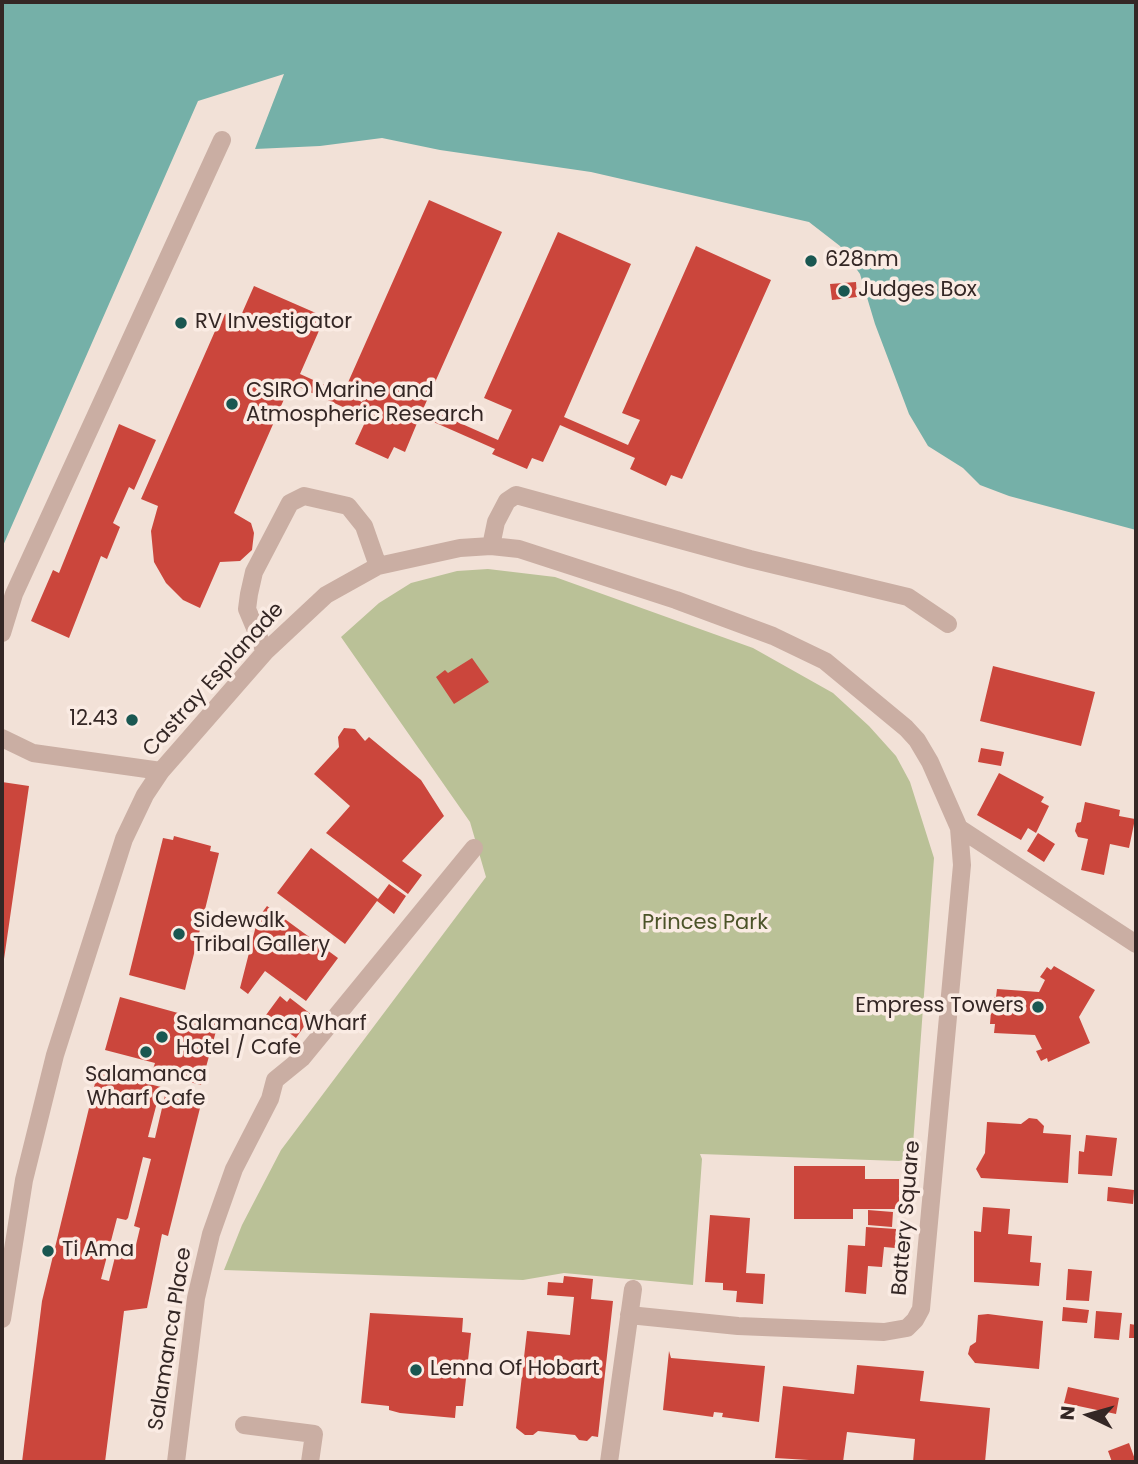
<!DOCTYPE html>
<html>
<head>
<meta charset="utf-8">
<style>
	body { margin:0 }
	#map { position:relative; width:1138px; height:1464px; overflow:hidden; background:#f2e1d7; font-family:Poppins,sans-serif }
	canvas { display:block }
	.frame { position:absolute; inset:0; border:4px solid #342725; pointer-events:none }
	.north { position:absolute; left:1054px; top:1380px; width:70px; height:70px; -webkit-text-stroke:5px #faebe3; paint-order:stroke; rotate:275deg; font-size:19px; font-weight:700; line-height:28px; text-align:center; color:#342725 }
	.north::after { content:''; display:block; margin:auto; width:24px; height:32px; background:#342725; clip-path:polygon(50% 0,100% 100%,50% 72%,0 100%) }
</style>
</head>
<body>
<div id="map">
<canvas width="1138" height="1464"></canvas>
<div class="frame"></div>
<div class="north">N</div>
</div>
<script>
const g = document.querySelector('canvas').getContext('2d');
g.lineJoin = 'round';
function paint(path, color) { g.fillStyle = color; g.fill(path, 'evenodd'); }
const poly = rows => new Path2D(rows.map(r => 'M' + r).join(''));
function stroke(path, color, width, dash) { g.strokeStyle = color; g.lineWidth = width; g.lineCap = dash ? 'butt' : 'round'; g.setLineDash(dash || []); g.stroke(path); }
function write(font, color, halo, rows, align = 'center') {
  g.font = font + ' Poppins,sans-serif'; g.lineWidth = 7; g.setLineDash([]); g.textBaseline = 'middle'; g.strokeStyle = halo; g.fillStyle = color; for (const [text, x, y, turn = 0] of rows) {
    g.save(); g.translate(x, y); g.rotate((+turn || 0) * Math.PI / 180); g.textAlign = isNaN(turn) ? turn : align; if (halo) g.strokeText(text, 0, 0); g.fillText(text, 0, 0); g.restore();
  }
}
const green = poly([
	[488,569,555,577,753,648,833,693,869,726,896,756,910,782,934,858,912,1158,899,1161,700,1154,702,1159,693,1285,564,1273,523,1280,224,1270,242,1225,281,1150,486,877,470,822,341,637,379,603,411,583,457,571]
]);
const water = poly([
	[2,2,1136,2,1136,530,1009,496,980,485,963,468,928,446,909,414,875,324,860,274,840,246,809,222,591,172,440,150,382,138,320,146,255,149,284,74,198,101,2,548]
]);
const building = poly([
	[429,200,502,232,424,407,498,440,512,410,484,398,558,232,631,264,564,417,628,445,640,420,622,413,696,246,771,280,682,479,671,475,666,486,630,469,635,458,560,425,543,462,532,458,527,469,492,454,495,449,420,416,405,452,394,447,388,459,355,444,367,418,297,386,291,400,285,397,234,513,251,523,254,533,252,550,240,561,220,562,200,608,183,600,166,583,154,562,151,531,158,506,141,499,223,313,239,320,254,286,325,317,300,374,362,402,365,395,346,387],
	[856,282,857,297,832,300,830,284],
	[119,424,156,440,134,490,129,487,113,523,120,527,107,559,101,556,69,638,31,621,53,570,59,573],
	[472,658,489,682,454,704,436,677,445,670,448,673],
	[993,666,1095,692,1081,746,980,721],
	[344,728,355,729,365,741,369,737,421,780,444,816,402,861,422,875,408,894,326,833,350,806,314,774,339,747,338,737],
	[981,748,1004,752,1001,766,978,762],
	[999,773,1044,797,1041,802,1049,806,1036,833,1028,828,1021,840,977,815],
	[2,782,29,786,3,966,2,966],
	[1085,802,1120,810,1119,816,1135,819,1129,848,1110,844,1104,875,1081,870,1088,839,1078,837,1075,831,1077,823,1081,822],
	[1038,833,1055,844,1044,862,1027,851],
	[174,836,211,846,210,851,219,853,185,990,129,975,163,838,173,840],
	[311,848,378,899,389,884,406,896,394,914,377,901,345,944,277,893],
	[267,906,338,958,306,1001,265,971,248,994,240,988,258,918],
	[1054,966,1095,990,1079,1017,1090,1043,1048,1062,1047,1058,1041,1061,1036,1051,1042,1049,1035,1035,994,1033,995,1024,990,1024,992,997,996,997,997,989,1039,992,1045,980,1040,977,1047,967,1051,970],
	[280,996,287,1002,290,998,312,1015,296,1038,266,1015],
	[120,997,218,1024,201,1085,152,1072,155,1063,105,1050],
	[98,1071,161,1087,148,1137,155,1138,166,1091,202,1100,168,1236,162,1234,147,1308,124,1311,105,1462,22,1462,42,1301],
	[143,1157,151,1159,134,1226,140,1228,135,1249,118,1245,109,1281,101,1279,117,1218,126,1220,128,1218],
	[1029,1118,1037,1119,1044,1126,1043,1133,1071,1135,1068,1183,981,1178,976,1169,985,1153,987,1122,1021,1124],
	[1086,1135,1117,1138,1112,1176,1078,1174,1079,1151,1084,1152],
	[794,1166,865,1166,865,1179,899,1179,899,1209,853,1209,853,1219,794,1219],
	[1108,1187,1134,1190,1133,1204,1107,1201],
	[983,1207,1010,1209,1008,1234,1032,1236,1030,1262,1041,1263,1039,1286,974,1282,974,1231,981,1232],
	[868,1210,893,1212,892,1227,868,1225],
	[710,1215,750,1218,746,1273,765,1274,763,1304,736,1302,737,1291,723,1290,723,1283,705,1282],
	[866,1227,896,1229,895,1248,884,1247,882,1267,868,1266,866,1294,845,1292,848,1245,865,1246],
	[1068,1269,1092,1271,1089,1301,1066,1300],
	[564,1276,593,1279,591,1299,613,1301,598,1437,592,1436,587,1441,579,1440,575,1435,538,1431,533,1435,525,1435,516,1428,527,1331,570,1335,574,1297,547,1295,548,1282,563,1283],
	[1063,1307,1089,1310,1087,1323,1062,1321],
	[1096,1311,1122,1313,1119,1340,1094,1338],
	[370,1313,463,1318,462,1332,471,1333,463,1406,456,1406,455,1418,400,1413,389,1410,389,1406,361,1403],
	[988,1314,1043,1321,1039,1369,975,1363,968,1354,970,1346,976,1342,978,1315],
	[1130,1324,1136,1325,1136,1338,1129,1338],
	[669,1351,671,1358,765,1366,759,1422,722,1417,723,1413,714,1412,713,1417,663,1410],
	[857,1365,924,1371,920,1401,990,1408,985,1462,913,1462,915,1439,847,1432,843,1462,775,1458,783,1386,854,1394],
	[1068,1387,1119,1398,1116,1414,1064,1403],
	[1129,1443,1136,1462,1112,1462,1108,1451]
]);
const minor = poly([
	[491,546,496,522,507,501,516,495,750,559,908,597,948,624],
	[2,633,14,594,222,140],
	[265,652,247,609,249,594,254,572,290,503,304,496,348,506,364,526,378,566],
	[2,738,33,753,161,771],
	[959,828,1136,944],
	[2,1319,24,1180,55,1055,124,839,145,795,161,771,265,652,326,595,378,566,460,548,491,546,519,549,676,600,773,636,825,661,906,728,917,740,930,762,959,828,962,865,921,1309,915,1320,907,1328,884,1332,738,1326,629,1315],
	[244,1425,314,1434,310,1462],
	[176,1462,196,1298,211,1234,234,1169,270,1099,275,1080,302,1058,474,848],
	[609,1462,633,1289]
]);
const markers = [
	[811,261,7,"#1a5751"],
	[844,291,7,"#1a5751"],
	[181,323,7,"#1a5751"],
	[232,404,7,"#1a5751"],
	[132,720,7,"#1a5751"],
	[179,934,7,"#1a5751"],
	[1038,1007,7,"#1a5751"],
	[162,1037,7,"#1a5751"],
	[146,1052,7,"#1a5751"],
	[48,1251,7,"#1a5751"],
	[416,1370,7,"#1a5751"]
];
const poiNames = [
	["628nm",825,261],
	["Judges Box",858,291],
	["RV Investigator",195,323],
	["CSIRO Marine and",246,392],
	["Atmospheric Research",246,416],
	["12.43",118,720,"right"],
	["Sidewalk",193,922],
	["Tribal Gallery",193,946],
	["Empress Towers",1024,1007,"right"],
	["Salamanca Wharf",176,1025],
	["Hotel / Cafe",176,1049],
	["Salamanca",146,1076,"center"],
	["Wharf Cafe",146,1100,"center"],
	["Ti Ama",62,1251],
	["Lenna Of Hobart",430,1370]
];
const streetNames = [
	["Castray Esplanade",214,680,-48],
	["Battery Square",907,1218,-85],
	["Salamanca Place",171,1339,-81]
];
const parkNames = [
	["Princes Park",705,924]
];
paint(green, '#bac197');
paint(water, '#75b0a8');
paint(building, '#cb463c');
stroke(minor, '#caaea3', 18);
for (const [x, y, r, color] of markers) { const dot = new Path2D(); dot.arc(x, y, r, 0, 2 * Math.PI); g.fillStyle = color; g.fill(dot); stroke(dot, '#faebe3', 2.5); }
write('21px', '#342725', '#faebe3', poiNames, 'left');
write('21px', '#342725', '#faebe3', streetNames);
write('21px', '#4b5328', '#faebe3', parkNames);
</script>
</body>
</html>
